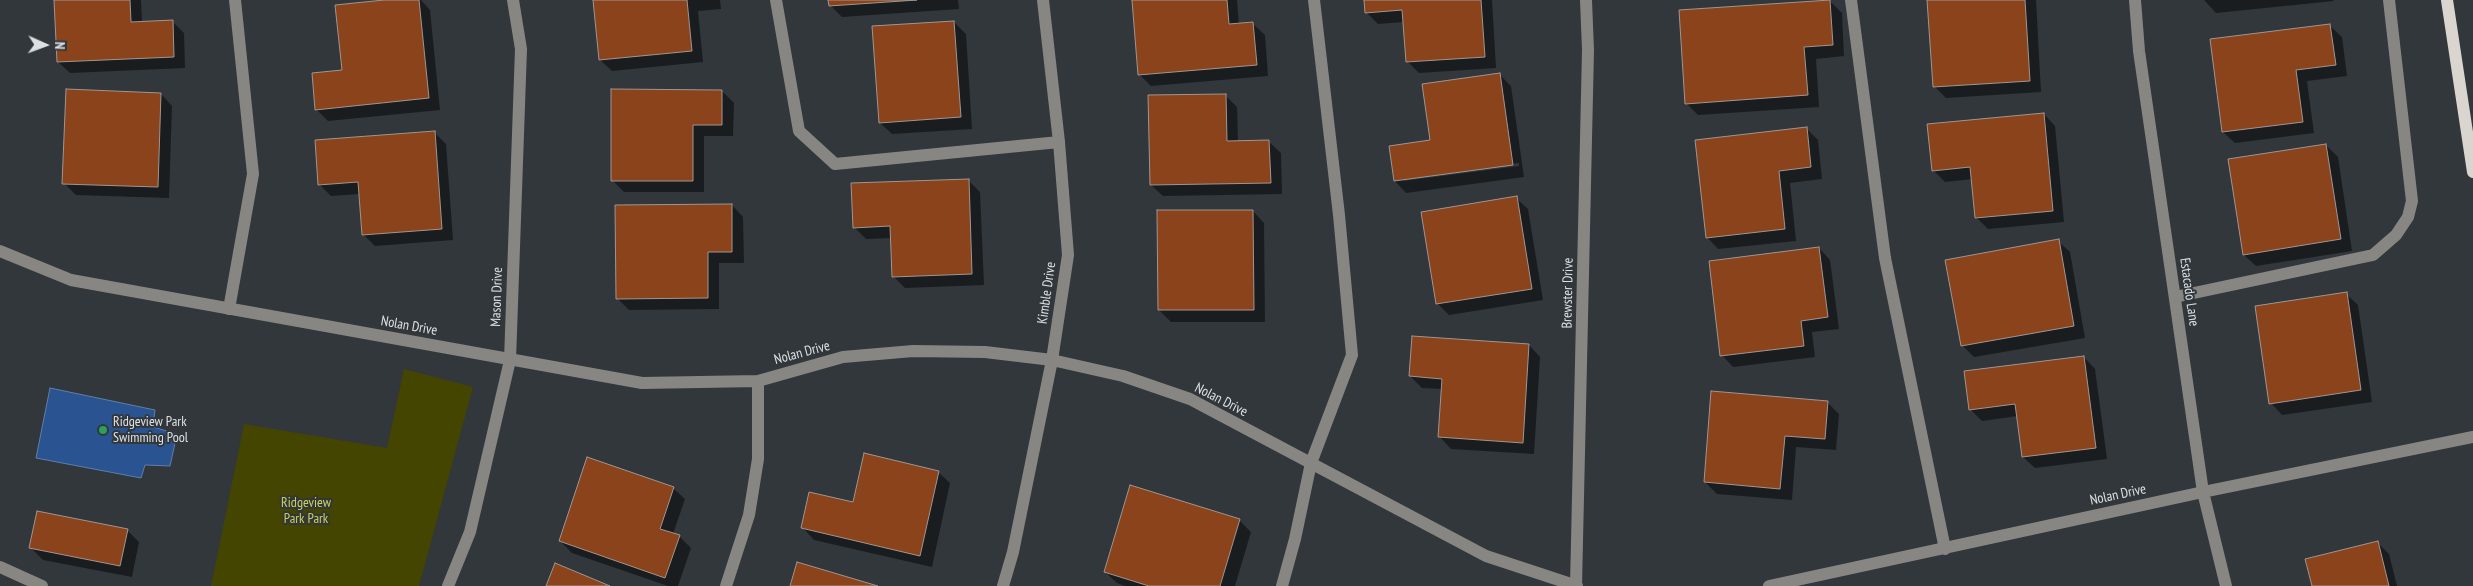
<!DOCTYPE html>
<html>
<head>
<meta charset="utf-8">
<style>
	body { margin:0 }
	#map { position:relative; width:2473px; height:586px; overflow:hidden; background:#31373b; font-family:"PT Sans Narrow",sans-serif }
	canvas { display:block }
	.north { position:absolute; left:20px; top:20px; width:50px; height:50px; -webkit-text-stroke:4px #31373b; paint-order:stroke; rotate:92deg; font-size:14px; font-weight:700; line-height:20px; text-align:center; color:#dde0e3 }
	.north::after { content:''; display:block; margin:auto; width:18px; height:22px; background:#dde0e3; clip-path:polygon(50% 0,100% 100%,50% 72%,0 100%) }
</style>
</head>
<body>
<div id="map">
<canvas width="2473" height="586"></canvas>
<div class="north">N</div>
</div>
<script>
const g = document.querySelector('canvas').getContext('2d');
g.lineJoin = 'round';
function paint(path, color) { g.fillStyle = color; g.fill(path, 'evenodd'); }
const poly = rows => new Path2D(rows.map(r => 'M' + r).join(''));
function stroke(path, color, width, dash) { g.strokeStyle = color; g.lineWidth = width; g.lineCap = dash ? 'butt' : 'round'; g.setLineDash(dash || []); g.stroke(path); }
function write(font, color, halo, rows, align = 'center') {
  g.font = font + ' "PT Sans Narrow",sans-serif'; g.lineWidth = 4; g.setLineDash([]); g.textBaseline = 'middle'; g.strokeStyle = halo; g.fillStyle = color; for (const [text, x, y, turn = 0] of rows) {
    g.save(); g.translate(x, y); g.rotate((+turn || 0) * Math.PI / 180); g.textAlign = isNaN(turn) ? turn : align; if (halo) g.strokeText(text, 0, 0); g.fillText(text, 0, 0); g.restore();
  }
}
const green = poly([
	[404,369,473,387,419,586,211,586,244,424,387,448]
]);
const water = poly([
	[50,388,155,410,153,427,177,434,170,466,145,465,141,478,36,458,50,388]
]);
const shadow = poly([
	[55,0,141,0,142,23,172,21,184,33,185,68,70,73,58,62],
	[397,0,421,0,430,10,440,110,328,121,316,109],
	[595,0,720,0,721,9,698,11,703,62,612,71,600,60],
	[830,0,958,0,959,9,842,17,830,5],
	[1133,0,1237,0,1239,25,1253,24,1265,35,1268,76,1151,86,1139,74],
	[1365,0,1492,0,1496,68,1419,73,1407,61,1404,22,1378,24,1366,12],
	[1929,0,2036,0,2041,92,1946,98,1934,86],
	[2204,0,2333,0,2334,1,2216,13],
	[1830,1,1842,13,1844,56,1816,59,1819,107,1698,115,1687,104],
	[954,22,966,34,972,129,892,134,880,123],
	[2330,26,2342,37,2347,76,2307,81,2314,133,2235,143,2223,132],
	[1500,75,1511,86,1524,177,1406,193,1395,181,1431,141],
	[1519,163,1519,166,1403,181,1403,179],
	[722,91,734,103,733,136,704,136,704,192,624,192,612,180],
	[161,94,172,106,169,198,76,195,64,183],
	[1225,95,1237,107,1238,142,1269,142,1281,153,1282,194,1163,196,1151,185],
	[2044,114,2055,126,2064,222,1988,229,1976,217,1973,179,1945,182,1933,170],
	[1806,128,1818,140,1822,179,1790,183,1796,241,1718,249,1707,237],
	[434,132,446,144,453,240,375,246,363,234,360,194,331,196,319,184],
	[2326,145,2338,157,2352,251,2256,266,2244,255],
	[969,181,980,192,984,285,905,288,893,276,892,238,866,239,854,227],
	[1516,198,1528,209,1543,300,1449,315,1437,303],
	[732,205,743,217,744,263,719,263,719,309,629,310,617,298],
	[1253,211,1264,223,1265,322,1171,322,1159,310],
	[2058,241,2070,252,2085,338,1974,357,1962,345],
	[1819,248,1830,260,1839,329,1812,332,1815,357,1733,367,1722,355],
	[2346,294,2358,305,2372,402,2282,415,2271,403],
	[1529,345,1540,357,1534,454,1451,449,1440,437,1443,389,1422,388,1410,376],
	[2084,357,2095,369,2107,459,2035,468,2023,457,2018,416,1982,421,1970,409],
	[1827,402,1839,414,1836,450,1796,447,1792,500,1717,494,1705,482],
	[938,472,950,483,932,567,814,540,803,528,854,504],
	[673,488,685,499,673,534,679,536,691,548,678,586,668,586,572,553,560,541],
	[1239,520,1251,532,1235,586,1125,586,1117,583,1105,572],
	[127,530,139,542,132,577,43,560,31,548],
	[2377,542,2389,554,2397,586,2313,586]
]);
const building = poly([
	[54,0,130,0,131,22,173,20,174,57,57,62,54,0],
	[384,0,419,0,429,98,315,110,312,73,342,70,335,5,384,0],
	[593,0,687,0,692,51,599,60,593,0],
	[828,0,917,0,829,6,828,0],
	[1132,0,1227,0,1229,24,1253,22,1257,65,1138,75,1132,0],
	[1364,0,1481,0,1485,57,1406,62,1402,10,1365,13,1364,0],
	[1830,0,1833,45,1804,47,1808,95,1685,104,1679,10,1830,0],
	[1927,0,2025,0,2030,81,1933,87,1927,0],
	[954,21,961,117,879,123,872,26,954,21],
	[2330,24,2336,65,2296,70,2303,122,2222,132,2210,39,2330,24],
	[1500,73,1513,165,1394,181,1389,146,1430,140,1422,84,1500,73],
	[66,89,161,93,158,187,62,184,66,89],
	[611,89,722,90,722,125,693,125,693,181,611,181,611,89],
	[1226,94,1227,141,1269,140,1271,183,1150,185,1148,95,1226,94],
	[2044,113,2053,211,1975,218,1970,167,1932,171,1927,124,2044,113],
	[1807,127,1811,167,1779,171,1785,229,1706,238,1695,140,1807,127],
	[435,131,442,229,362,235,358,182,318,185,315,140,435,131],
	[2326,144,2341,239,2243,255,2228,159,2326,144],
	[969,179,972,274,892,277,890,226,853,228,851,183,969,179],
	[1517,196,1532,289,1436,304,1421,212,1517,196],
	[732,204,732,252,708,252,708,298,616,299,615,205,732,204],
	[1157,210,1253,210,1254,310,1158,310,1157,210],
	[2059,239,2074,326,1961,346,1945,260,2059,239],
	[1819,247,1828,317,1801,321,1804,346,1720,356,1709,261,1819,247],
	[2347,292,2361,390,2269,404,2255,306,2347,292],
	[1412,336,1529,344,1523,443,1438,437,1442,379,1409,376,1412,336],
	[2084,356,2096,448,2022,457,2015,404,1969,410,1964,371,2084,356],
	[1711,391,1828,401,1825,439,1785,436,1780,489,1704,482,1711,391],
	[864,453,939,471,920,556,801,528,809,492,853,502,864,453],
	[587,457,674,487,660,529,680,535,665,578,559,541,587,457],
	[1130,485,1240,519,1220,586,1149,586,1104,572,1130,485],
	[37,511,128,529,120,566,29,548,37,511],
	[2378,541,2389,586,2312,586,2305,559,2378,541],
	[797,562,878,586,790,586,797,562],
	[555,563,610,586,546,586,555,563]
]);
const minor = poly([
	[776,0,799,131,835,164,1059,142],
	[1851,0,1885,258,1945,549],
	[2135,0,2139,51,2203,492,2226,586],
	[0,251,71,280,642,383,758,381,843,357,913,351,985,352,1052,360,1123,376,1190,399,1486,556,1577,586],
	[2175,297,2373,255,2396,235,2408,217,2412,201,2389,0],
	[229,309,253,174,235,0],
	[0,567,42,586],
	[448,586,470,532,510,360,521,49,513,0],
	[726,586,749,515,758,459,758,381],
	[1003,586,1013,552,1052,360,1068,255,1059,142,1043,0],
	[1282,586,1295,539,1311,463,1352,355,1339,215,1314,0],
	[1576,586,1588,50,1586,0],
	[1769,586,2203,492,2473,437]
]);
const major = poly([
	[2447,0,2473,172]
]);
const markers = [
	[103,430,5,"#2e9e5b"]
];
const streetNames = [
	["Estacado Lane",2189,292,82],
	["Kimble Drive",1047,293,-82],
	["Brewster Drive",1568,293,-89],
	["Mason Drive",497,297,-88],
	["Nolan Drive",409,326,10],
	["Nolan Drive",802,353,-15],
	["Nolan Drive",1221,400,27],
	["Nolan Drive",2118,495,-12]
];
const poiNames = [
	["Ridgeview Park",113,422],
	["Swimming Pool",113,438]
];
const parkNames = [
	["Ridgeview",306,503],
	["Park Park",306,519]
];
paint(green, '#444500');
paint(water, '#2a5491');
stroke(water, '#607eaa', 1);
paint(shadow, '#0007');
paint(building, '#8b431b');
stroke(building, '#9f9693', 1);
stroke(minor, '#888683', 12);
stroke(major, '#dad5cf', 12);
for (const [x, y, r, color] of markers) { const dot = new Path2D(); dot.arc(x, y, r, 0, 2 * Math.PI); g.fillStyle = color; g.fill(dot); stroke(dot, '#31373b', 2); }
write('14px', '#dde0e3', '#31373b', streetNames);
write('14px', '#dde0e3', '#31373b', poiNames, 'left');
write('14px', '#ccd05a', '#31373b', parkNames);
</script>
</body>
</html>
